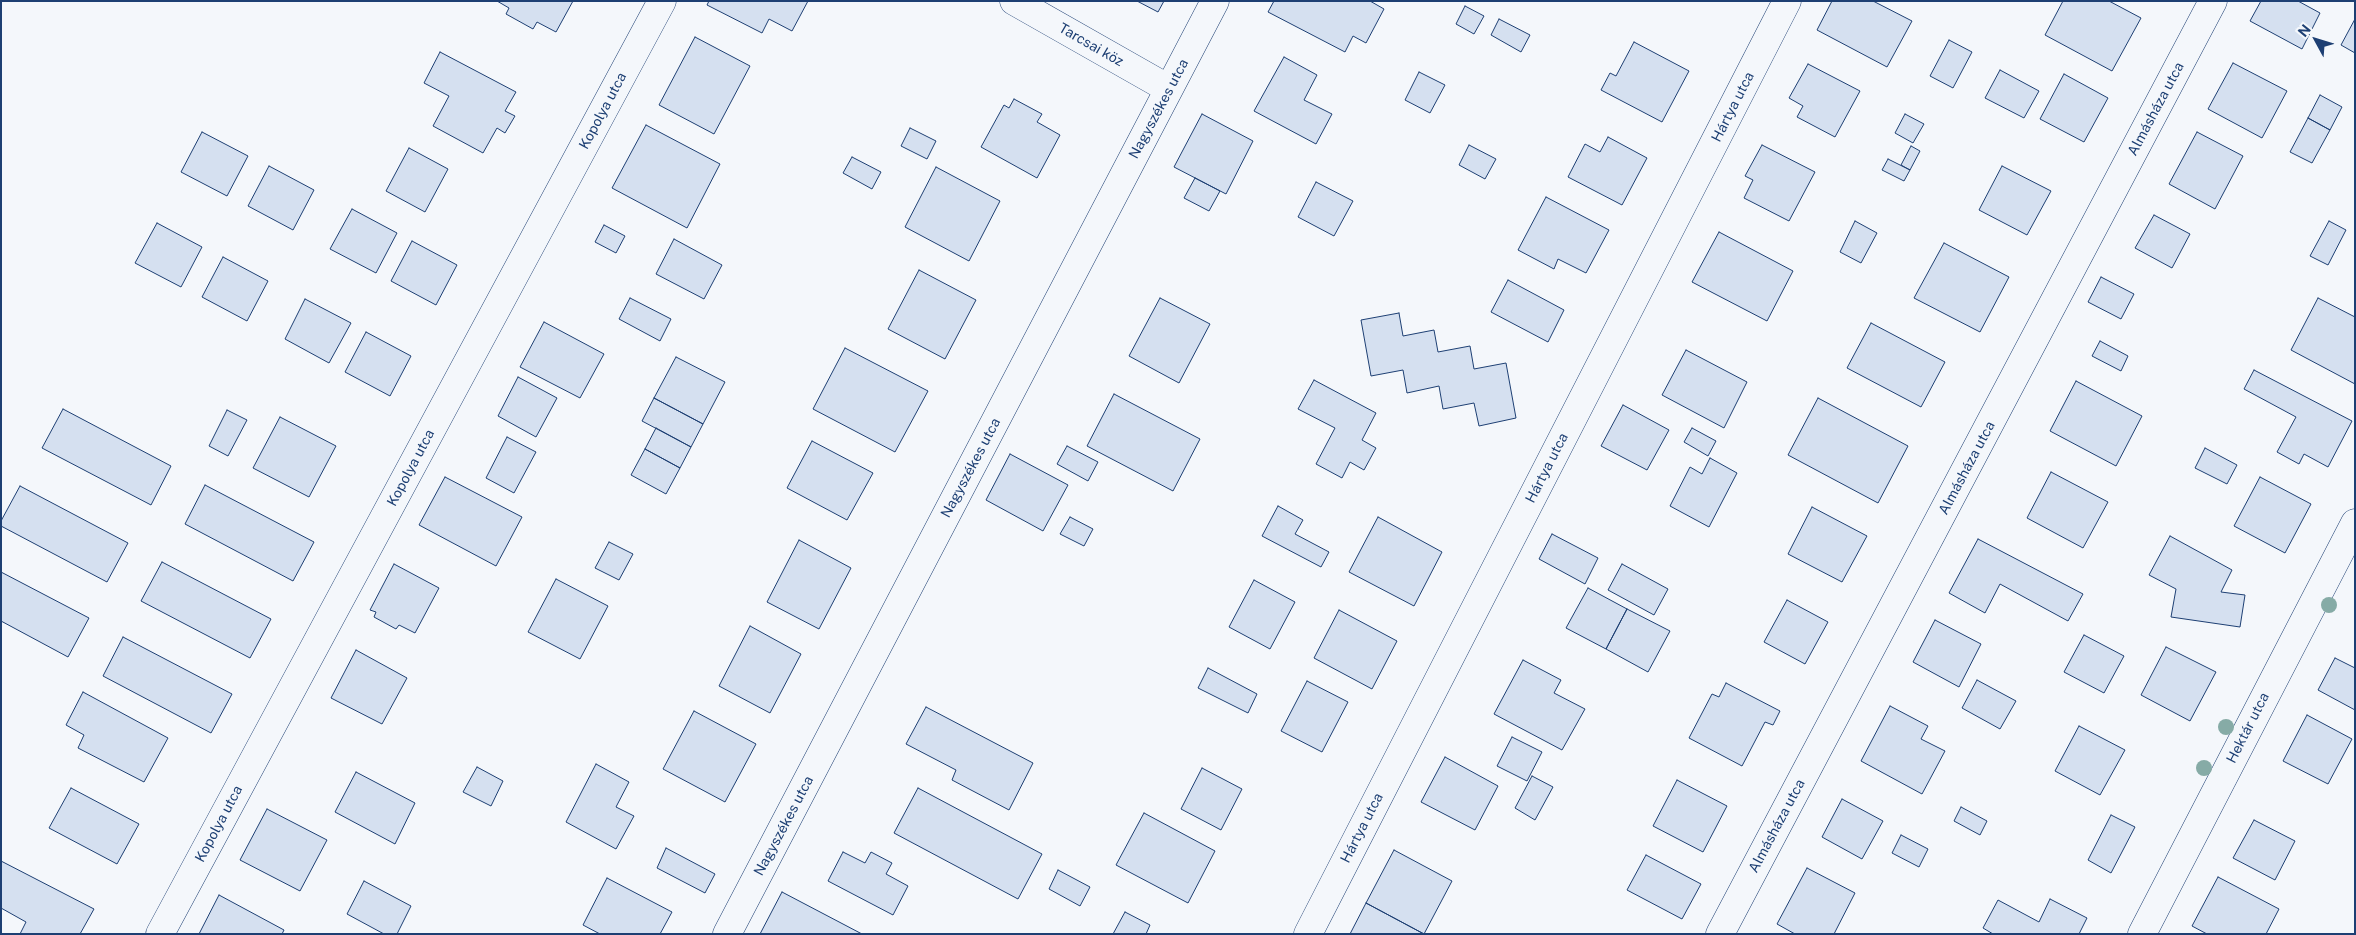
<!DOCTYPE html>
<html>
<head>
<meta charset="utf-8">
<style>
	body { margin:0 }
	#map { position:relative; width:2356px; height:935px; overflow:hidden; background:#f4f7fb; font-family:"Public Sans",sans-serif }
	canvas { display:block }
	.frame { position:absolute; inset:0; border:2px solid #1d3f73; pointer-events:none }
	.north { position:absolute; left:2291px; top:15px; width:50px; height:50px; -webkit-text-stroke:4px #f4f7fb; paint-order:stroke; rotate:309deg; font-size:14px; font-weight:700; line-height:20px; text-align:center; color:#1d3f73 }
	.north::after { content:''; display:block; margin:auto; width:18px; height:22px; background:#1d3f73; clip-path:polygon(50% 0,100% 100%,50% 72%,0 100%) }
</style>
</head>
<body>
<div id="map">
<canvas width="2356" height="935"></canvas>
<div class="frame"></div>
<div class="north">N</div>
</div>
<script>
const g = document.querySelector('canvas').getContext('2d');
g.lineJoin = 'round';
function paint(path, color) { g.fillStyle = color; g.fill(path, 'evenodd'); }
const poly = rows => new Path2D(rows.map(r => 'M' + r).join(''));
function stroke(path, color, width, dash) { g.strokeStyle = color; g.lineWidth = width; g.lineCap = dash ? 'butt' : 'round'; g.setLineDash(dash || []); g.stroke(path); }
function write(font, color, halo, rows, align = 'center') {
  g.font = font + ' "Public Sans",sans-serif'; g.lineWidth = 4; g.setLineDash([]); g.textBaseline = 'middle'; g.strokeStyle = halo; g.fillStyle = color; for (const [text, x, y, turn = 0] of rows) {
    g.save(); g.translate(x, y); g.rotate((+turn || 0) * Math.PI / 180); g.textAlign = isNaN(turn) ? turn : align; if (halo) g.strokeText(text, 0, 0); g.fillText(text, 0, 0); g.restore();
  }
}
const building = poly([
	[497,1,573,1,556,32,537,22,533,29,506,14,509,8,497,1],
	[709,1,808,1,792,31,769,19,762,33,707,5,709,1],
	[1137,1,1164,1,1158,12,1137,1],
	[1274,1,1370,1,1384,9,1366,43,1353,36,1345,52,1268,12,1274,1],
	[1832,1,1873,1,1912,21,1887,67,1817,30,1832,1],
	[2063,1,2109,1,2141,18,2112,71,2045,35,2063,1],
	[2261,1,2298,1,2320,13,2302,49,2250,21,2261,1],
	[1465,6,1484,16,1474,34,1456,24,1465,6],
	[1499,19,1530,35,1521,52,1491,35,1499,19],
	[2355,19,2355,53,2341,45,2355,19],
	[695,37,750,66,714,134,659,105,695,37],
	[1949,40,1972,52,1953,88,1930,76,1949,40],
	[1634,42,1689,71,1662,122,1601,90,1610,73,1616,76,1634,42],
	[440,52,516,92,505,111,515,116,505,133,497,128,483,153,433,126,449,96,424,83,440,52],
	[1284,57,1317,75,1304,100,1332,114,1316,144,1254,111,1284,57],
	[2233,63,2287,91,2262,138,2208,109,2233,63],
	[1808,64,1860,91,1835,137,1797,117,1803,106,1789,98,1808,64],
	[2000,70,2039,91,2024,118,1985,98,2000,70],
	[1419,72,1445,85,1430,113,1405,100,1419,72],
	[2064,74,2108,98,2084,142,2040,119,2064,74],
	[2320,95,2342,107,2330,130,2308,118,2320,95],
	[1014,99,1042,114,1037,122,1060,135,1037,178,981,147,1004,105,1009,108,1014,99],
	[1202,114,1253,141,1226,194,1174,167,1202,114],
	[1905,114,1924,124,1913,143,1895,133,1905,114],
	[2308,118,2330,130,2312,163,2290,152,2308,118],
	[646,125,720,164,687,228,612,188,646,125],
	[910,128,936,141,927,159,901,146,910,128],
	[202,132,248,156,227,196,181,172,202,132],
	[2197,132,2243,156,2215,209,2169,184,2197,132],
	[1608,137,1647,158,1622,205,1568,177,1585,144,1600,152,1608,137],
	[1469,145,1496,159,1485,179,1459,165,1469,145],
	[1762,145,1815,172,1789,221,1744,198,1753,180,1745,176,1762,145],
	[1911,146,1920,151,1910,170,1901,165,1911,146],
	[409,148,448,169,425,212,386,191,409,148],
	[852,157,881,172,872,189,843,173,852,157],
	[1888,159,1910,170,1904,181,1882,170,1888,159],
	[269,166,314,190,293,230,248,206,269,166],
	[2002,166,2051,191,2027,235,1979,210,2002,166],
	[936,167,1000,201,969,261,905,227,936,167],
	[1195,178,1220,191,1209,211,1184,198,1195,178],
	[1316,182,1353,201,1334,236,1298,217,1316,182],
	[1546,197,1609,230,1586,273,1558,259,1554,269,1518,250,1546,197],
	[352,209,397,233,376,273,330,249,352,209],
	[2154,215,2190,234,2172,268,2135,248,2154,215],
	[1855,221,1877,233,1861,263,1840,252,1855,221],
	[2329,221,2346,230,2328,265,2310,256,2329,221],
	[157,223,202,247,181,287,135,263,157,223],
	[604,225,625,236,616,253,595,242,604,225],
	[1719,232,1793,271,1767,321,1692,282,1719,232],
	[674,239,722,265,704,299,656,274,674,239],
	[412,241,457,265,436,305,391,281,412,241],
	[1944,243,2009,277,1980,332,1914,298,1944,243],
	[223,257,268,281,247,321,202,297,223,257],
	[919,270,976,300,945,359,888,329,919,270],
	[2101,277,2134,294,2121,319,2088,302,2101,277],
	[1508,280,1564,310,1548,342,1491,312,1508,280],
	[630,298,671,319,660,341,619,319,630,298],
	[1160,298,1210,324,1179,383,1129,356,1160,298],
	[2318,298,2355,317,2355,384,2291,350,2318,298],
	[305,299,351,323,329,363,285,339,305,299],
	[1399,313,1403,336,1434,330,1438,352,1470,346,1474,369,1506,363,1516,418,1479,426,1474,403,1443,409,1439,386,1407,393,1403,370,1371,376,1361,320,1399,313],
	[544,322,604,354,580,398,520,367,544,322],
	[1871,323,1945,362,1921,407,1847,368,1871,323],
	[366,332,411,356,390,396,345,372,366,332],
	[2100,341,2128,356,2121,371,2092,356,2100,341],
	[845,348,928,391,895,452,813,409,845,348],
	[1686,350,1747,382,1724,428,1662,395,1686,350],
	[676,357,725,382,703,424,654,398,676,357],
	[2254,370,2352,421,2328,467,2304,454,2299,464,2277,452,2296,417,2244,389,2254,370],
	[518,377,557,398,536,437,498,416,518,377],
	[1314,380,1376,413,1362,440,1376,448,1364,470,1350,462,1342,478,1316,464,1335,428,1298,409,1314,380],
	[2076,381,2142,416,2116,466,2050,431,2076,381],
	[1114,394,1200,439,1173,491,1087,446,1114,394],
	[654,398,703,424,691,447,642,421,654,398],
	[1818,398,1908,446,1878,503,1788,455,1818,398],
	[1623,405,1669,430,1647,470,1601,446,1623,405],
	[63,409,171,466,151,505,42,448,63,409],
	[227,410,247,420,228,456,209,446,227,410],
	[280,417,336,446,309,497,253,468,280,417],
	[656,428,691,447,680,468,645,449,656,428],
	[1692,428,1716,441,1708,456,1684,442,1692,428],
	[507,437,536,452,514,493,486,478,507,437],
	[812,441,873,473,847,520,787,488,812,441],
	[1067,446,1098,462,1088,481,1057,464,1067,446],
	[2205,448,2237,465,2227,484,2195,468,2205,448],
	[645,449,680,468,666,494,631,475,645,449],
	[1010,454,1068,485,1043,531,986,500,1010,454],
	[1710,458,1737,473,1709,527,1670,506,1690,467,1702,474,1710,458],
	[2051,472,2108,502,2083,548,2027,518,2051,472],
	[445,477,522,517,496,566,419,525,445,477],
	[2260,477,2311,504,2285,553,2234,526,2260,477],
	[205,485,314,542,293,581,185,524,205,485],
	[20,486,128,543,107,582,1,526,1,521,20,486],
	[1278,506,1303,520,1295,534,1329,552,1321,567,1262,536,1278,506],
	[1812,507,1867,536,1842,582,1788,554,1812,507],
	[1070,517,1093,529,1084,546,1060,534,1070,517],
	[1378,517,1442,552,1414,606,1349,572,1378,517],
	[1552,534,1598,558,1585,584,1539,559,1552,534],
	[2170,536,2232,570,2221,592,2245,595,2240,627,2171,617,2176,589,2149,575,2170,536],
	[1978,539,2083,594,2068,621,2000,584,1985,613,1949,593,1978,539],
	[799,540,851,568,819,629,767,602,799,540],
	[609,542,633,554,619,580,595,568,609,542],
	[162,562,271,619,250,658,141,601,162,562],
	[394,564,439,588,415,633,399,625,396,629,374,617,376,612,370,610,394,564],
	[1622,564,1668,589,1654,615,1608,590,1622,564],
	[1,572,89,618,68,657,1,621,1,572],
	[556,579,608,606,580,659,528,632,556,579],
	[1254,580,1295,602,1270,649,1229,627,1254,580],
	[1588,588,1627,609,1606,649,1566,628,1588,588],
	[1787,600,1828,622,1805,664,1764,642,1787,600],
	[1627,609,1670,631,1648,672,1606,649,1627,609],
	[1339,610,1397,641,1372,689,1314,658,1339,610],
	[1935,620,1981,644,1959,687,1913,662,1935,620],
	[750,626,801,654,770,713,719,686,750,626],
	[2084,635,2124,656,2104,693,2064,672,2084,635],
	[123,637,232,694,211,733,103,676,123,637],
	[2166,647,2216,672,2190,721,2141,695,2166,647],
	[356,650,407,678,382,724,331,698,356,650],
	[2335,658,2355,668,2355,710,2318,690,2335,658],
	[1523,660,1561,680,1554,693,1585,709,1562,750,1494,714,1523,660],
	[1208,668,1257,694,1248,713,1198,688,1208,668],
	[1977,680,2016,701,2000,729,1962,708,1977,680],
	[1307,681,1348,702,1322,752,1281,731,1307,681],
	[1726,683,1780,711,1773,725,1765,722,1742,766,1689,738,1712,694,1719,697,1726,683],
	[83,692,168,738,144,782,78,748,84,735,66,725,83,692],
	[1890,706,1928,726,1921,739,1945,751,1922,794,1861,761,1890,706],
	[926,707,1033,763,1009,810,952,780,956,770,906,744,926,707],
	[694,711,756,744,725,802,663,769,694,711],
	[2307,715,2352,739,2328,784,2283,761,2307,715],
	[2079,726,2125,750,2100,795,2055,771,2079,726],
	[1512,737,1542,752,1527,781,1497,766,1512,737],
	[1445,757,1498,786,1475,830,1421,802,1445,757],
	[596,764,629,782,616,807,634,816,616,849,566,822,596,764],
	[477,767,503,781,491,806,463,792,477,767],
	[1202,768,1242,789,1221,830,1181,809,1202,768],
	[356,772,415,803,395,844,335,812,356,772],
	[1532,776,1553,787,1535,820,1515,808,1532,776],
	[1677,780,1727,806,1703,852,1653,826,1677,780],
	[71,788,139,824,117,864,49,828,71,788],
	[918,788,1042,854,1018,899,894,833,918,788],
	[1842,799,1883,821,1862,859,1822,837,1842,799],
	[1961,807,1987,821,1980,835,1954,821,1961,807],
	[267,809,327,840,300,891,240,860,267,809],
	[1144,813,1215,851,1188,903,1116,865,1144,813],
	[2111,815,2135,827,2111,873,2088,860,2111,815],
	[2254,820,2295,841,2275,880,2233,858,2254,820],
	[1901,835,1928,849,1919,867,1892,853,1901,835],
	[666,848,715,874,705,893,657,868,666,848],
	[1394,850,1452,881,1424,934,1366,903,1394,850],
	[843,852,865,863,871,852,892,863,886,874,908,886,893,915,828,881,843,852],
	[1646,855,1701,884,1682,919,1627,890,1646,855],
	[1,861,94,909,80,934,20,934,26,922,1,908,1,861],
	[1807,868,1855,893,1834,934,1795,934,1777,924,1807,868],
	[1058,870,1090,887,1080,906,1049,889,1058,870],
	[2218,877,2279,909,2266,934,2207,934,2192,926,2218,877],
	[607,878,672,912,660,934,600,934,583,925,607,878],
	[364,881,411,906,397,934,384,934,347,914,364,881],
	[782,892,862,934,760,934,782,892],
	[219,895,284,930,282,934,199,934,219,895],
	[2050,899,2087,918,2079,934,1993,934,1983,928,1998,900,2039,922,2050,899],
	[1366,903,1424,934,1350,934,1366,903],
	[1125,912,1150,925,1146,934,1113,934,1125,912]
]);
const minor = poly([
	[1014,1,1169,89],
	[160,934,662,1],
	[727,934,1215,1],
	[1308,934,1787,1],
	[1720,934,2213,1],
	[2142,934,2355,523]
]);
const trees = [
	[2329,605],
	[2226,727],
	[2204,768]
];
const streetNames = [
	["Tarcsai köz",1091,45,30],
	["Hártya utca",1733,107,-63],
	["Nagyszékes utca",1159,109,-62],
	["Almásháza utca",2156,109,-62],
	["Kopolya utca",603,111,-62],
	["Kopolya utca",411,468,-62],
	["Nagyszékes utca",971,468,-62],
	["Hártya utca",1547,468,-63],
	["Almásháza utca",1967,468,-62],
	["Hektár utca",2248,728,-63],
	["Kopolya utca",219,824,-62],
	["Nagyszékes utca",784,826,-62],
	["Almásháza utca",1777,826,-62],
	["Hártya utca",1362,828,-63]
];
paint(building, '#d5e0f0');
stroke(building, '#1d3f73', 1);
stroke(minor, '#1d3f73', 29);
stroke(minor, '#f4f7fb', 28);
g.fillStyle = '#86aba6';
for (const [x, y] of trees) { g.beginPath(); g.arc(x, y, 8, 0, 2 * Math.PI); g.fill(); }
write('14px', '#1d3f73', '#f4f7fb', streetNames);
</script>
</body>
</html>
